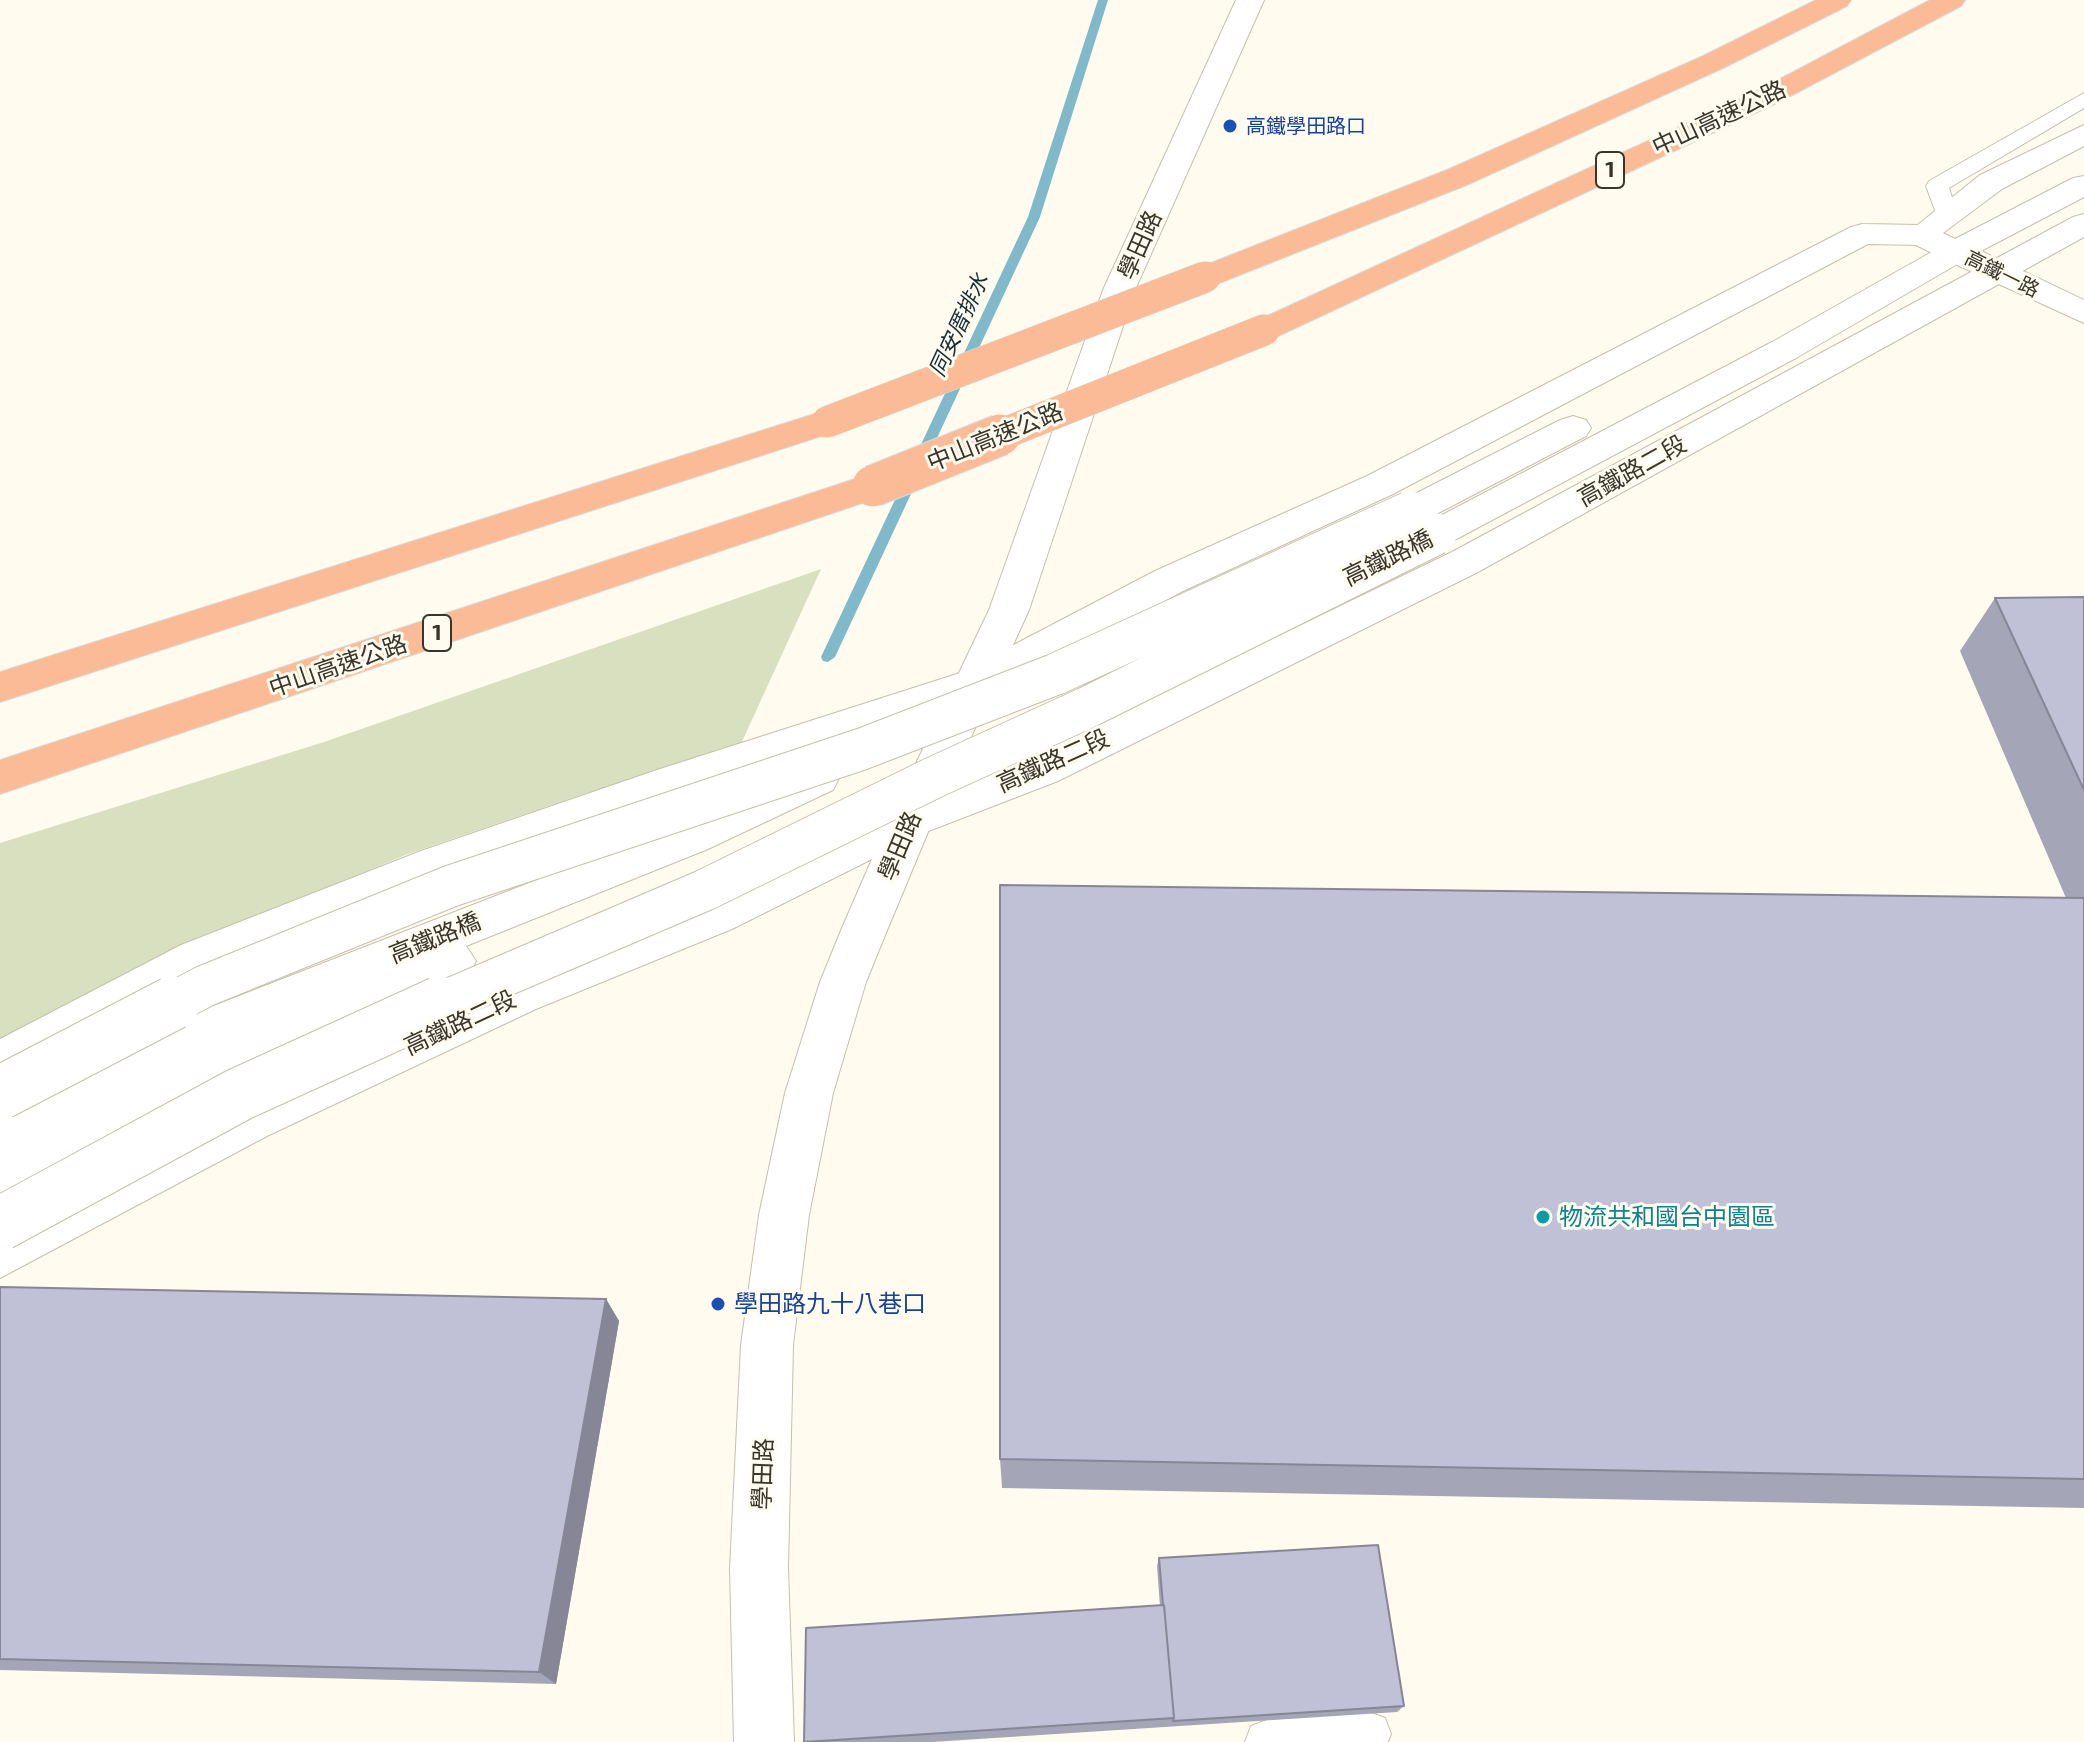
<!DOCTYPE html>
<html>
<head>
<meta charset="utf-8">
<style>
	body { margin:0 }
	canvas { display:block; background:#fffbee }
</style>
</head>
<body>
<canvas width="2084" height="1742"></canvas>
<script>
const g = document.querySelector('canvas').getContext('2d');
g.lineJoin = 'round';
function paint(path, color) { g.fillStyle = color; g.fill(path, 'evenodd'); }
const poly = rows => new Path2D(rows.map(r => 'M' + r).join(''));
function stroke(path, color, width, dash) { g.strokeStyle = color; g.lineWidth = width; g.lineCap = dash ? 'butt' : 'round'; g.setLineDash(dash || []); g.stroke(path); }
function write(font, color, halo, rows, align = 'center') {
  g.font = font + ' "Exo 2","Noto Sans TC",sans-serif'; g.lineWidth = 6; g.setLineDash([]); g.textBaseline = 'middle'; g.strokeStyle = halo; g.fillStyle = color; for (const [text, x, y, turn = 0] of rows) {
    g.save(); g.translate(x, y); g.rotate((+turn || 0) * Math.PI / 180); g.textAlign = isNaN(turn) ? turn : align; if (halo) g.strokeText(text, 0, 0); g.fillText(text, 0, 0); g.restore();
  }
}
const green = poly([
	[821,569,740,746,578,796,408,854,190,945,0,1044,0,843,324,742]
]);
const stream = poly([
	[1098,0,1108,0,1040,217,835,657,828,662,823,661,821,657,1028,217,1098,0]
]);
const service = poly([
	[2084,93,2084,108,1949,188,1958,216,1955,221,1939,221,1926,186,1929,181,2084,93],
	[1369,1712,1385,1718,1391,1734,1388,1742,1245,1742,1251,1726,1267,1720,1369,1712]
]);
const minor = poly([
	[2084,214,2084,237,1478,572,1058,781,926,832,732,929,536,1009,267,1136,0,1278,0,1227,233,1104,504,981,700,903,896,808,1028,757,1452,552,2073,217,2084,214],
	[1862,224,1921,225,1932,228,1937,235,1932,242,1921,245,1868,244,1393,494,1183,591,988,695,687,794,453,877,213,973,0,1084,0,1039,181,945,421,851,657,770,960,673,1155,571,1367,476,1851,227,1862,224],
	[1955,242,1966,245,1971,252,1966,259,1796,358,1449,543,1436,547,1423,543,1417,534,1423,525,1772,342,1944,245,1955,242],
	[1573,416,1586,420,1591,428,1586,436,1423,521,1410,525,1397,521,1391,512,1397,503,1560,420,1573,416],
	[818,761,833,766,839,778,833,790,708,849,466,946,476,961,469,975,243,1077,0,1206,0,1115,203,1010,678,825,818,761]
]);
const tertiary = poly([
	[2084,125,2084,146,2002,189,1943,233,1955,239,2073,178,2084,176,2084,197,1981,251,2084,300,2084,323,1944,259,1910,242,1905,235,1980,175,2084,125]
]);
const secondary = poly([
	[1236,0,1264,0,1135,290,1029,610,933,820,888,928,866,982,833,1093,809,1215,793,1345,788,1568,794,1742,734,1742,730,1568,741,1345,759,1215,785,1093,820,982,842,928,889,820,989,610,1103,290,1236,0]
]);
const motorway = poly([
	[1816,0,1851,0,1847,6,1723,68,1469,184,1217,284,1205,287,1193,284,1189,277,1193,270,1447,170,1703,56,1816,0],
	[1930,0,1965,0,1961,6,1781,101,1276,337,1264,341,1252,337,1247,330,1252,323,1761,89,1930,0],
	[827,410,840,414,845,422,840,430,0,702,0,672,827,410],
	[873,473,886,477,891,486,886,495,0,794,0,760,873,473]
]);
const minorBridgeFar1 = poly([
	[169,1005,205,986,451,886,862,749,1056,674,1410,512],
	[436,1005,705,890,935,777,1086,708,1436,534]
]);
const minorBridge = poly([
	[0,1093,173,1003],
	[0,1224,240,1094,440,1003]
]);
const motorwayBridgeFar1 = poly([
	[827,422,1205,277],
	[995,437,1264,330]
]);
const motorwayBridge = poly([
	[873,486,1000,435]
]);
const wall = poly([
	[2084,597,2084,1508,1002,1488,1000,1459,2066,898,1960,651,1995,598],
	[0,1287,606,1299,619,1321,556,1684,0,1670],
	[1159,1558,1404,1706,1397,1712,932,1742,804,1742,1160,1606,1157,1566]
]);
const shadedWall = poly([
	[606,1299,619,1321,556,1684,539,1672]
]);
const building = poly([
	[2084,597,2084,790,1995,598,2084,597],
	[1000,885,2084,898,2084,1479,1000,1459,1000,885],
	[0,1287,606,1299,539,1672,0,1659,0,1287],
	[1378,1545,1404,1706,1173,1721,1174,1718,1164,1605,1163,1605,1159,1558,1378,1545],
	[1164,1605,1174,1718,804,1742,806,1628,1164,1605]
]);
const markers = [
	[1230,126,8,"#1a4fb4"],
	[1543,1217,8,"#0f9aa8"],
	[718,1304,8,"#1a4fb4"]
];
const farTransitnames = [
	["高鐵學田路口",1246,126]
];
const farStreetnames = [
	["高鐵一路",2002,274,26]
];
const shields = [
	[1610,170,28],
	[437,633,28]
];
const shieldNames = [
	["1",1610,170],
	["1",437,633]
];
const farWaternames = [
	["同安厝排水",959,325,-65]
];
const streetNames = [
	["中山高速公路",1719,118,-25],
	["學田路",1140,245,-66],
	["中山高速公路",995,437,-22],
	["高鐵路二段",1632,471,-29],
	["高鐵路橋",1388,558,-26],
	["中山高速公路",338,666,-19],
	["高鐵路二段",1053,761,-24],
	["學田路",900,846,-67],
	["高鐵路橋",435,938,-22],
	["高鐵路二段",460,1023,-25],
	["學田路",763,1474,-88]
];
const cultureNames = [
	["物流共和國台中園區",1559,1217]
];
const transitNames = [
	["學田路九十八巷口",734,1304]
];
paint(green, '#d8e0bf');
paint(stream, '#80b9ca');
stroke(service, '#c6c0aa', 2);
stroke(minor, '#c6c0aa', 2);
stroke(tertiary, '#c6c0aa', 2);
stroke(secondary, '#c6c0aa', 2);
stroke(motorway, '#dbdbd9', 2);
paint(service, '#fff');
paint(minor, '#fff');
paint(tertiary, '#fff');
paint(secondary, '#fff');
paint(motorway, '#fbbb97');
stroke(minorBridgeFar1, '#c6c0aa', 43, []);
stroke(minorBridge, '#c6c0aa', 55, []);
stroke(motorwayBridgeFar1, '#dbdbd9', 32, []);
stroke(motorwayBridge, '#dbdbd9', 43, []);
stroke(minorBridgeFar1, '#fff', 41);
stroke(minorBridge, '#fff', 53);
stroke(motorwayBridgeFar1, '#fbbb97', 31);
stroke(motorwayBridge, '#fbbb97', 41);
paint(wall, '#a5a5b8');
paint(shadedWall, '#868696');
paint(building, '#c0c0d6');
stroke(building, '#868696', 2);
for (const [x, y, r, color] of markers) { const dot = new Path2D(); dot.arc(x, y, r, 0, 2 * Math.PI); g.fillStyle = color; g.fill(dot); stroke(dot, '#fffbee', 3); }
write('20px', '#164399', '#fffbee', farTransitnames, 'left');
write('20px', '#37352c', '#fffbee', farStreetnames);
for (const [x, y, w] of shields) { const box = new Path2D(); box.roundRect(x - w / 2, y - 18, w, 36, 6); g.fillStyle = '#fffbee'; g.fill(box); stroke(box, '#37352c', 2); }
write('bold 22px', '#37352c', null, shieldNames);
write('italic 22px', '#122f37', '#fffbee', farWaternames);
write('24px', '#37352c', '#fffbee', streetNames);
write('24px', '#0d838f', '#fffbee', cultureNames, 'left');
write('24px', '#164399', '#fffbee', transitNames, 'left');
</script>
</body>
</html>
